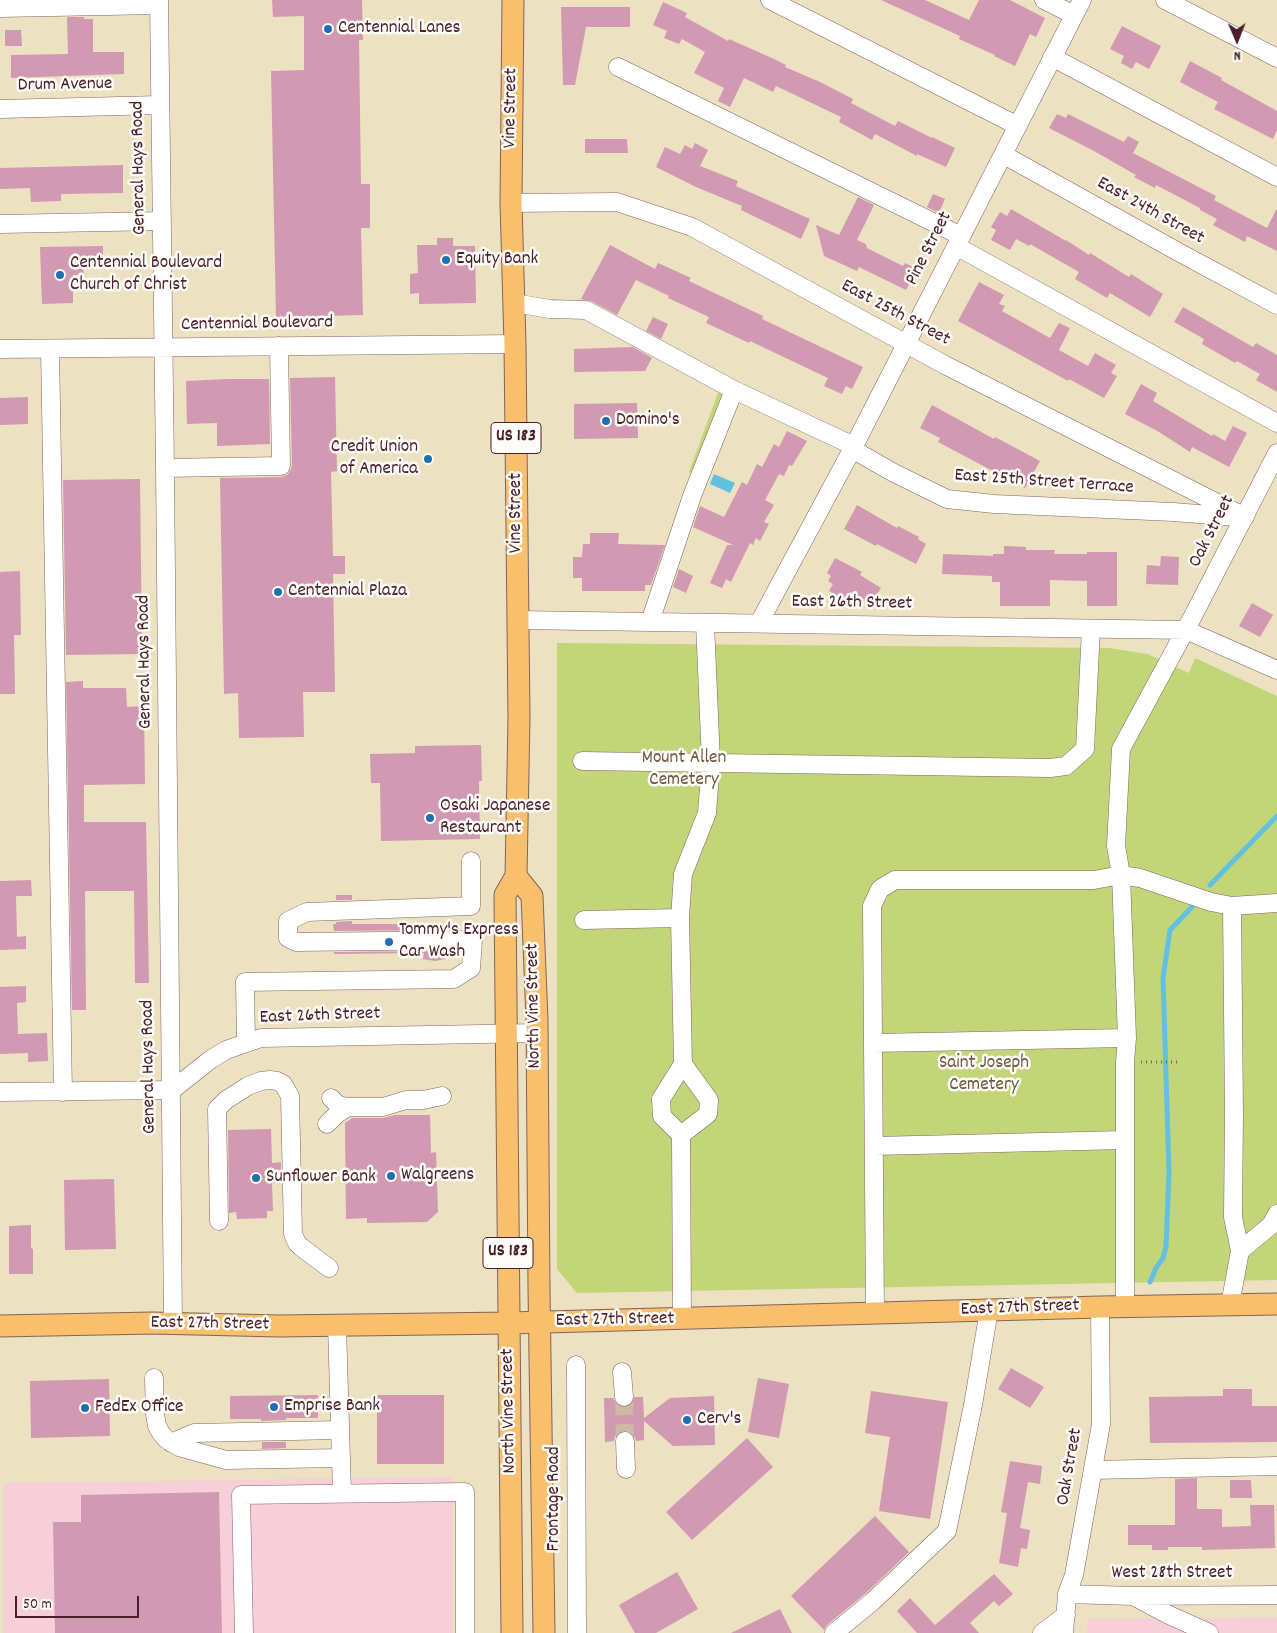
<!DOCTYPE html>
<html>
<head>
<meta charset="utf-8">
<style>
	body { margin:0 }
	#map { position:relative; width:1277px; height:1633px; overflow:hidden; background:#ece1c1; font-family:Dekko,sans-serif }
	canvas { display:block }
	.north { position:absolute; left:1212px; top:15px; width:50px; height:50px; -webkit-text-stroke:4px #fdfcf7; paint-order:stroke; rotate:179deg; font-size:14px; font-weight:700; line-height:20px; text-align:center; color:#4a1f2b }
	.north::after { content:''; display:block; margin:auto; width:18px; height:22px; background:#4a1f2b; clip-path:polygon(50% 0,100% 100%,50% 72%,0 100%) }
	.scale { position:absolute; left:15px; top:1596px; width:124px; height:22px; box-sizing:border-box; border:2px solid #4a1f2b; border-top:0; padding-left:6px; font-size:15px; line-height:18px; white-space:nowrap; color:#4a1f2b; -webkit-text-stroke:4px #fdfcf7; paint-order:stroke }
</style>
</head>
<body>
<div id="map">
<canvas width="1277" height="1633"></canvas>
<div class="north">N</div>
<div class="scale">50 m</div>
</div>
<script>
const g = document.querySelector('canvas').getContext('2d');
g.lineJoin = 'round';
function paint(path, color) { g.fillStyle = color; g.fill(path, 'evenodd'); }
const poly = rows => new Path2D(rows.map(r => 'M' + r).join(''));
function stroke(path, color, width, dash) { g.strokeStyle = color; g.lineWidth = width; g.lineCap = dash ? 'butt' : 'round'; g.setLineDash(dash || []); g.stroke(path); }
function write(font, color, halo, rows, align = 'center') {
  g.font = font + ' Dekko,sans-serif'; g.lineWidth = 5; g.setLineDash([]); g.textBaseline = 'middle'; g.strokeStyle = halo; g.fillStyle = color; for (const [text, x, y, turn = 0] of rows) {
    g.save(); g.translate(x, y); g.rotate((+turn || 0) * Math.PI / 180); g.textAlign = isNaN(turn) ? turn : align; if (halo) g.strokeText(text, 0, 0); g.fillText(text, 0, 0); g.restore();
  }
}
const built = poly([
	[452,1477,453,1633,3,1633,3,1483],
	[1277,1617,1277,1633,1087,1633,1088,1619]
]);
const green = poly([
	[720,390,723,391,723,395,694,475,689,472,718,393],
	[557,643,1109,648,1147,654,1189,673,1195,658,1277,696,1277,1280,577,1293,557,1269]
]);
const water = poly([
	[714,474,735,483,730,493,710,484]
]);
const stream = poly([
	[1210,885,1277,816],
	[1150,1282,1156,1268,1163,1258,1166,1247,1169,1172,1163,978,1170,930,1192,907]
]);
const building = poly([
	[272,0,362,0,363,40,359,40,361,184,370,184,370,228,361,228,363,315,276,317,271,71,304,70,304,16,273,17],
	[881,0,925,0,969,20,979,0,1010,0,1045,18,1036,37,1030,34,1015,66,994,56,995,55,959,39,960,36],
	[663,2,687,13,685,17,728,41,729,39,774,59,786,65,785,67,820,82,853,99,851,103,895,126,898,121,932,138,932,137,955,148,946,167,917,154,917,156,875,134,872,140,839,122,841,117,776,86,773,92,744,78,730,107,718,101,724,88,694,73,705,52,682,39,679,44,664,38,667,31,653,25],
	[561,7,630,7,630,27,586,27,575,85,563,85],
	[67,17,84,17,84,19,93,19,93,52,124,52,124,74,11,78,11,55,68,54],
	[1122,26,1161,46,1149,69,1136,62,1132,69,1121,63,1124,56,1110,49],
	[5,30,21,30,22,46,5,46],
	[1190,61,1222,78,1221,80,1277,111,1277,130,1273,139,1214,109,1218,102,1180,82],
	[1057,114,1066,118,1068,114,1124,142,1128,136,1139,142,1133,153,1216,196,1214,200,1267,228,1277,208,1277,251,1247,236,1245,242,1213,225,1217,219,1200,210,1200,208,1156,185,1155,188,1134,177,1136,175,1094,151,1049,128],
	[585,139,627,139,628,153,585,153],
	[695,143,708,150,700,166,738,181,736,186,810,219,801,239,741,210,742,206,696,187,656,167,665,147,680,154,685,145,692,149],
	[123,165,123,193,61,194,61,201,31,202,30,188,0,189,0,168],
	[933,194,945,199,939,213,927,207],
	[858,197,874,205,857,240,866,244,867,248,903,266,905,263,917,269,906,290,859,267,857,271,824,256,816,225,839,235],
	[1011,209,1066,241,1066,240,1089,255,1090,253,1129,277,1131,274,1163,294,1150,317,1110,293,1107,298,1075,279,1079,272,1030,244,1029,246,1016,239,1010,250,991,240,996,230,991,227,1000,212,1007,216],
	[437,238,453,238,453,246,475,246,476,303,419,304,419,293,410,294,410,274,418,273,417,245,437,245],
	[610,245,655,269,658,263,691,278,689,281,763,316,762,319,863,367,852,389,846,386,842,394,824,386,828,378,750,341,749,343,706,323,709,317,668,298,669,296,636,280,617,315,591,301,581,299],
	[103,246,103,267,83,267,84,275,73,275,73,303,42,304,40,247],
	[979,282,1004,295,999,304,1005,306,1002,311,1050,338,1059,323,1070,328,1059,350,1088,366,1095,353,1116,365,1111,373,1117,376,1104,398,1069,379,1068,381,958,321],
	[1183,307,1253,347,1256,343,1277,355,1277,392,1256,380,1260,374,1237,361,1235,363,1202,344,1204,339,1174,322],
	[653,317,668,324,661,339,646,331],
	[633,347,652,358,645,371,574,372,574,349],
	[335,377,337,471,331,472,333,556,345,556,345,574,333,574,335,692,303,692,304,737,239,738,238,693,224,694,220,478,281,477,287,475,290,471,292,466,290,378],
	[228,379,269,379,270,444,217,446,217,423,187,424,186,381],
	[1141,384,1157,393,1153,401,1212,436,1213,434,1225,441,1233,426,1247,433,1229,467,1192,447,1190,452,1159,432,1125,414],
	[28,397,28,424,0,425,0,398],
	[637,403,638,438,574,439,574,404],
	[932,405,994,439,995,437,1040,461,1025,488,938,442,940,438,920,428],
	[787,431,807,441,792,466,789,465,784,476,779,474,765,500,774,505,764,522,769,524,760,541,756,538,753,545,750,543,731,582,726,579,722,588,710,583,727,545,733,545,693,527,700,506,724,517,742,482,747,485,757,464,762,467,774,444,779,447],
	[140,479,142,654,66,655,63,480],
	[857,505,897,528,898,526,919,537,918,539,926,544,916,564,877,544,876,546,844,529],
	[590,533,619,533,618,544,665,545,651,585,645,585,645,591,582,591,582,578,573,578,573,557,582,557,583,544,590,544],
	[1004,546,1026,547,1026,550,1055,550,1054,554,1087,554,1087,552,1117,552,1117,606,1087,606,1087,581,1050,580,1050,606,1000,606,1000,582,992,582,992,576,942,574,943,554,993,556,993,554,1004,554],
	[1161,556,1179,557,1178,585,1146,584,1147,565,1160,566],
	[835,558,862,572,860,575,881,588,871,603,851,592,846,600,829,591,833,584,828,581,831,576,827,573],
	[679,569,693,576,686,593,673,587],
	[20,571,21,635,14,635,15,694,0,694,0,572],
	[1252,603,1273,615,1260,637,1239,626],
	[83,681,83,688,126,688,127,707,144,706,145,784,84,785,84,822,146,822,149,983,135,983,134,891,85,891,86,1010,72,1010,66,682],
	[481,745,482,781,479,781,480,839,381,841,380,783,371,783,370,754,415,753,415,746],
	[31,880,32,896,16,896,17,937,26,936,26,949,0,950,0,881],
	[336,895,352,895,352,900,336,900],
	[352,921,352,924,444,924,444,930,334,931,333,924,336,924,336,922],
	[444,951,445,959,435,961,423,959,424,953,334,954,334,952],
	[26,986,26,1002,17,1003,18,1034,47,1033,48,1061,28,1062,28,1053,0,1054,0,987],
	[395,1115,430,1115,431,1153,436,1152,438,1212,427,1222,367,1223,367,1218,346,1219,345,1123,352,1118,383,1118],
	[271,1129,272,1163,281,1162,281,1182,272,1183,273,1211,267,1211,267,1218,237,1219,236,1212,229,1213,228,1130],
	[114,1179,116,1249,65,1250,64,1180],
	[31,1225,31,1248,33,1249,33,1274,9,1274,9,1226],
	[1011,1368,1044,1387,1030,1408,998,1389],
	[758,1378,789,1384,779,1438,748,1432],
	[109,1379,110,1436,31,1438,30,1381],
	[1223,1389,1252,1389,1252,1406,1277,1406,1277,1442,1150,1443,1149,1397,1223,1396],
	[871,1391,948,1402,930,1519,879,1511,890,1437,865,1433],
	[318,1395,318,1418,286,1418,286,1420,261,1421,261,1419,230,1419,230,1396],
	[377,1395,444,1395,444,1464,377,1464],
	[714,1396,715,1445,673,1446,644,1421,644,1440,636,1441,634,1435,630,1431,625,1430,619,1432,615,1436,614,1441,605,1442,604,1398,613,1398,616,1403,620,1407,624,1408,630,1405,634,1397,643,1397,644,1418,670,1398],
	[747,1438,773,1467,692,1540,666,1512],
	[262,1442,286,1442,286,1448,262,1449],
	[1010,1461,1042,1466,1040,1484,1028,1482,1020,1528,1030,1530,1027,1549,1021,1548,1018,1567,999,1563,1007,1513,1001,1512],
	[1197,1478,1197,1509,1222,1509,1222,1527,1251,1526,1250,1505,1274,1505,1275,1548,1202,1550,1202,1547,1168,1547,1168,1550,1152,1550,1152,1545,1128,1545,1128,1525,1175,1525,1175,1479],
	[1230,1480,1251,1480,1252,1498,1230,1498],
	[219,1492,222,1633,55,1633,53,1522,81,1522,81,1495],
	[875,1516,909,1552,866,1593,827,1625,824,1630,791,1596],
	[677,1572,698,1609,656,1633,635,1633,619,1605],
	[994,1574,1013,1594,999,1606,994,1601,970,1623,979,1633,917,1633,897,1611,910,1598,935,1625],
	[780,1609,792,1633,731,1633]
]);
const minorTunnel = poly([
	[624,1397,625,1441]
]);
const path = poly([
	[1141,1062,1181,1062]
]);
const minor = poly([
	[159,0,165,468,173,1324],
	[770,0,1018,126],
	[1044,0,1074,15],
	[1165,0,1277,58],
	[0,8,159,5],
	[1052,57,1277,177],
	[618,67,961,236],
	[0,109,160,105],
	[1004,155,1182,254,1277,305],
	[511,203,617,202,692,227,945,365,1245,517],
	[0,224,162,221],
	[956,246,1277,423],
	[514,303,550,309,586,310,734,390,854,446],
	[0,349,515,344],
	[50,349,63,1092],
	[852,449,894,473,947,499,994,504,1173,512,1237,517],
	[165,468,281,466,279,346],
	[518,620,1186,630,1277,670],
	[650,622,692,496,734,390],
	[759,623,854,446,1082,0],
	[582,761,1050,768,1066,766,1085,749,1091,629],
	[584,920,680,918],
	[246,1042,245,982,454,979,471,968,473,940,296,942,288,938,288,921,307,912,471,906,471,861],
	[874,1043,1127,1038],
	[0,1092,172,1090,210,1060,226,1050,261,1038,537,1033],
	[331,1098,338,1105,348,1107],
	[327,1124,337,1114,348,1107,383,1107,406,1100,423,1100,442,1096],
	[681,1135,708,1114,709,1100,683,1064],
	[874,1146,1125,1140],
	[219,1221,217,1109,226,1100,248,1086,261,1081,270,1080,277,1081,283,1084,290,1096,293,1234,297,1243,301,1247,329,1268],
	[1240,1251,1271,1225,1277,1214],
	[1230,1305,1240,1251,1233,1217,1234,1113,1232,906],
	[1125,1306,1125,1062,1127,1038,1121,875,1116,846,1121,749,1193,616,1277,453],
	[875,1314,872,906,880,889,895,880,1094,880,1121,875,1140,878,1211,902,1232,906,1277,903],
	[682,1319,681,1135,662,1116,661,1099,683,1064,680,918,683,874,707,813,711,762,705,623],
	[337,1325,342,1493],
	[576,1365,577,1633],
	[622,1372,624,1397],
	[154,1378,155,1414,157,1426,161,1433,166,1439,179,1447,226,1460,341,1458],
	[625,1441,626,1469],
	[171,1443,194,1433,340,1430],
	[1093,1470,1277,1466],
	[1067,1594,1134,1596,1277,1595],
	[1137,1598,1169,1615,1209,1633],
	[244,1633,241,1495,465,1492,465,1633],
	[834,1633,873,1601,947,1531,973,1405,989,1310],
	[1042,1633,1066,1615],
	[1064,1633,1067,1594,1074,1575,1101,1424,1100,1307]
]);
const major = poly([
	[513,0,511,203,515,344,519,718,516,876],
	[516,876,532,896,537,1020,539,1288,544,1633],
	[0,1326,153,1323,279,1326,509,1323,1100,1307,1277,1304],
	[512,1633,505,895,516,876]
]);
const markers = [
	[328,29,5,"#1f6fb2"],
	[446,260,5,"#1f6fb2"],
	[60,275,5,"#1f6fb2"],
	[606,421,5,"#1f6fb2"],
	[428,459,5,"#1f6fb2"],
	[278,592,5,"#1f6fb2"],
	[430,818,5,"#1f6fb2"],
	[389,942,5,"#1f6fb2"],
	[391,1176,5,"#1f6fb2"],
	[256,1178,5,"#1f6fb2"],
	[274,1407,5,"#1f6fb2"],
	[85,1408,5,"#1f6fb2"],
	[687,1420,5,"#1f6fb2"]
];
const shields = [
	[516,438,50],
	[508,1253,50]
];
const shieldNames = [
	["US 183",516,438],
	["US 183",508,1253]
];
const poiNames = [
	["Centennial Lanes",338,29],
	["Equity Bank",456,260],
	["Centennial Boulevard",70,264],
	["Church of Christ",70,286],
	["Domino's",616,421],
	["Credit Union",418,448,"right"],
	["of America",418,470,"right"],
	["Centennial Plaza",288,592],
	["Osaki Japanese",440,807],
	["Restaurant",440,829],
	["Tommy's Express",399,931],
	["Car Wash",399,953],
	["Walgreens",401,1176],
	["Sunflower Bank",266,1178],
	["Emprise Bank",284,1407],
	["FedEx Office",95,1408],
	["Cerv's",697,1420]
];
const streetNames = [
	["Drum Avenue",65,86,-1],
	["Vine Street",512,108,-89],
	["General Hays Road",140,168,-91],
	["East 24th Street",1150,212,29],
	["Pine Street",930,249,-63],
	["East 25th Street",895,314,28],
	["Centennial Boulevard",257,325,-1],
	["East 25th Street Terrace",1044,483,4],
	["Vine Street",517,513,-90],
	["Oak Street",1213,532,-63],
	["East 26th Street",852,604,1],
	["General Hays Road",146,662,-91],
	["North Vine Street",535,1006,-91],
	["East 26th Street",320,1017,-2],
	["General Hays Road",150,1067,-91],
	["East 27th Street",1020,1309,-2],
	["East 27th Street",615,1321,-1],
	["East 27th Street",210,1325,1],
	["North Vine Street",510,1411,-91],
	["Oak Street",1071,1467,-80],
	["Frontage Road",555,1499,-90],
	["West 28th Street",1172,1574]
];
const parkNames = [
	["Mount Allen",684,759],
	["Cemetery",684,781],
	["Saint Joseph",984,1064],
	["Cemetery",984,1086]
];
paint(built, '#f6cfd8');
paint(green, '#c2d578');
paint(water, '#62c0e0');
stroke(stream, '#62c0e0', 5);
paint(building, '#d299b3');
stroke(minorTunnel, '#ccbaa3', 18, [18, 9]);
stroke(minor, '#836360', 19);
stroke(major, '#836360', 23);
stroke(path, '#836360', 3, [1, 4]);
stroke(minor, '#fff', 18);
stroke(major, '#f8bf6c', 21);
for (const [x, y, r, color] of markers) { const dot = new Path2D(); dot.arc(x, y, r, 0, 2 * Math.PI); g.fillStyle = color; g.fill(dot); stroke(dot, '#fdfcf7', 2); }
for (const [x, y, w] of shields) { const box = new Path2D(); box.roundRect(x - w / 2, y - 15.5, w, 31, 4); g.fillStyle = '#fdfcf7'; g.fill(box); stroke(box, '#4a1f2b', 1); }
write('bold 18px', '#4a1f2b', null, shieldNames);
write('19px', '#4a1f2b', '#fdfcf7', poiNames, 'left');
write('19px', '#4a1f2b', '#fdfcf7', streetNames);
write('19px', '#6e5642', '#fdfcf7', parkNames);
</script>
</body>
</html>
